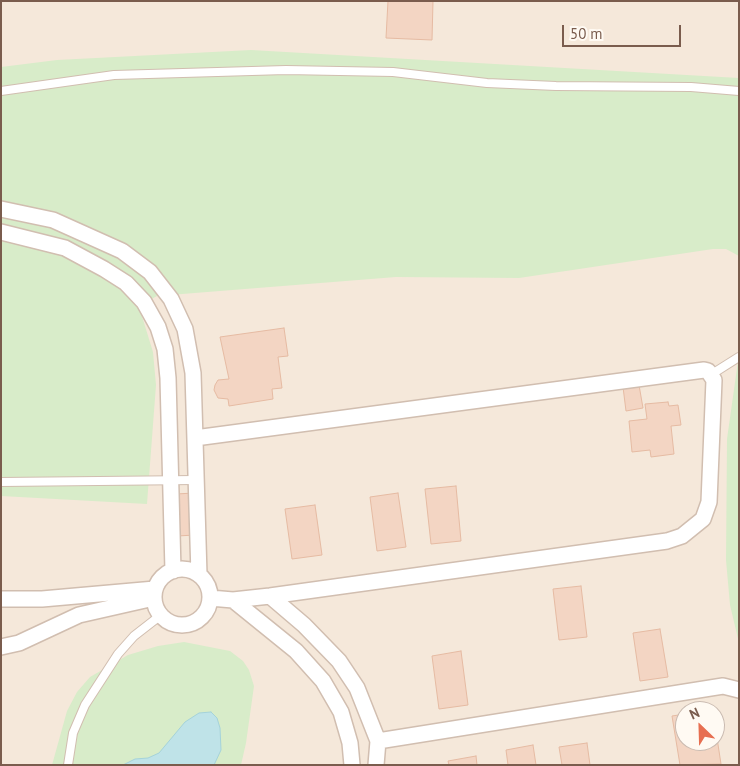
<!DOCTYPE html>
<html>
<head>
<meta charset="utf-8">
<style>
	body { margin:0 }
	#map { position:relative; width:740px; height:766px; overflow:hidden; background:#fdf6ec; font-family:"PT Sans",sans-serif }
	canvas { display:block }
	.frame { position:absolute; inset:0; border:2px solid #7a5c4d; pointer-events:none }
	.north { position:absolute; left:675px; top:701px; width:50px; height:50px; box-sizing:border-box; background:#fffaf3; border:1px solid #cabbb1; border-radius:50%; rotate:336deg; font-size:14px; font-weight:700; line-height:20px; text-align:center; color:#7a5c4d }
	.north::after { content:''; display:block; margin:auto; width:18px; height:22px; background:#e76f51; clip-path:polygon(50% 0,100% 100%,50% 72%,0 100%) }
	.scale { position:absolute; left:562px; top:25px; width:119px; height:22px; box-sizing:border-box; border:2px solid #7a5c4d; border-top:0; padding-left:6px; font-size:15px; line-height:18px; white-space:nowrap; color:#7a5c4d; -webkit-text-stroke:4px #fffaf3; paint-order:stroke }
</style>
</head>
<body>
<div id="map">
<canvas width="740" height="766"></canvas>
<div class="frame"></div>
<div class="north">N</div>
<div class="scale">50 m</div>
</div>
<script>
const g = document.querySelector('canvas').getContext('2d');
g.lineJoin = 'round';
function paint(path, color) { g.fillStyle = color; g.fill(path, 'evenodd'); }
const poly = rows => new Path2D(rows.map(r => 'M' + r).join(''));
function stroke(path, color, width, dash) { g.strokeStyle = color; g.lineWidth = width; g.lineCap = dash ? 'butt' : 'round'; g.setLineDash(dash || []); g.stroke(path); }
const residential = poly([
	[1,1,739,1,739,765,1,765],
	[685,711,715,711,715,741,685,741]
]);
const green = poly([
	[251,50,739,78,739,256,726,249,713,249,519,278,396,277,157,296,148,301,141,313,153,352,156,385,147,504,1,496,1,67,57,60],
	[739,354,739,643,730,605,726,560,727,439],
	[184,642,230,651,243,661,249,670,254,686,246,743,241,765,52,765,67,711,77,692,90,677,128,655,158,646]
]);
const water = poly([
	[211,712,217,718,220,728,221,750,214,765,123,765,135,759,148,758,159,753,185,722,199,713,211,712]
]);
const building = poly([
	[388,1,433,1,432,40,386,38,388,1],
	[284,328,288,356,278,357,282,388,272,389,273,399,229,406,228,399,218,398,214,390,215,385,218,380,229,379,220,337,284,328],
	[639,385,643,408,626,411,623,387,639,385],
	[668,402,669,406,678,405,681,425,671,426,674,454,651,457,650,450,632,452,629,421,647,419,645,404,668,402],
	[456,486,461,541,431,544,425,489,456,486],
	[194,493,195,535,177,536,176,494,194,493],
	[398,493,406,547,377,551,370,497,398,493],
	[315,505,322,555,292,559,285,509,315,505],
	[581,586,587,637,559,640,553,589,581,586],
	[660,629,668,677,640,681,633,633,660,629],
	[461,651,468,705,439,709,432,656,461,651],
	[685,714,685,741,715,741,715,725,721,764,680,765,672,716,685,714],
	[587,743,590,765,562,765,559,747,587,743],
	[533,745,536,765,508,765,506,750,533,745],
	[476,756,477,765,449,765,448,761,476,756]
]);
const service = poly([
	[1,91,114,75,286,70,393,72,487,83,556,86,691,87,739,91],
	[712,374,739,357],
	[1,482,196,480],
	[68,765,73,733,85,705,118,654,134,636,161,615]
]);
const minor = poly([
	[1,209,53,220,122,251,150,272,171,299,185,329,193,373,199,575],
	[1,232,65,248,104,269,126,283,144,302,158,327,165,349,168,378,173,571],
	[195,438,704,370,708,371,714,380,709,502,703,519,682,536,667,541,270,596,233,600,210,598],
	'154 597a28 28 0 1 1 56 0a28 28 0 1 1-56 0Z',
	[270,596,304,625,339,661,357,688,378,741,376,765],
	[1,599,42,599,155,589],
	[233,600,296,651,323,681,341,712,350,743,352,765],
	[1,647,19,643,79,615,154,598],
	[378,741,723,686,739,690]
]);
paint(residential, '#f5e8da');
paint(green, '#d8ecc9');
paint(water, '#bfe3e8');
stroke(water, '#a5d3da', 1);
paint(building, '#f3d5c3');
stroke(building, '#e6bba3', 1);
stroke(service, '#d1beb0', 10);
stroke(minor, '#d1beb0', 18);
stroke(service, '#fff', 8);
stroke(minor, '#fff', 15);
</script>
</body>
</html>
